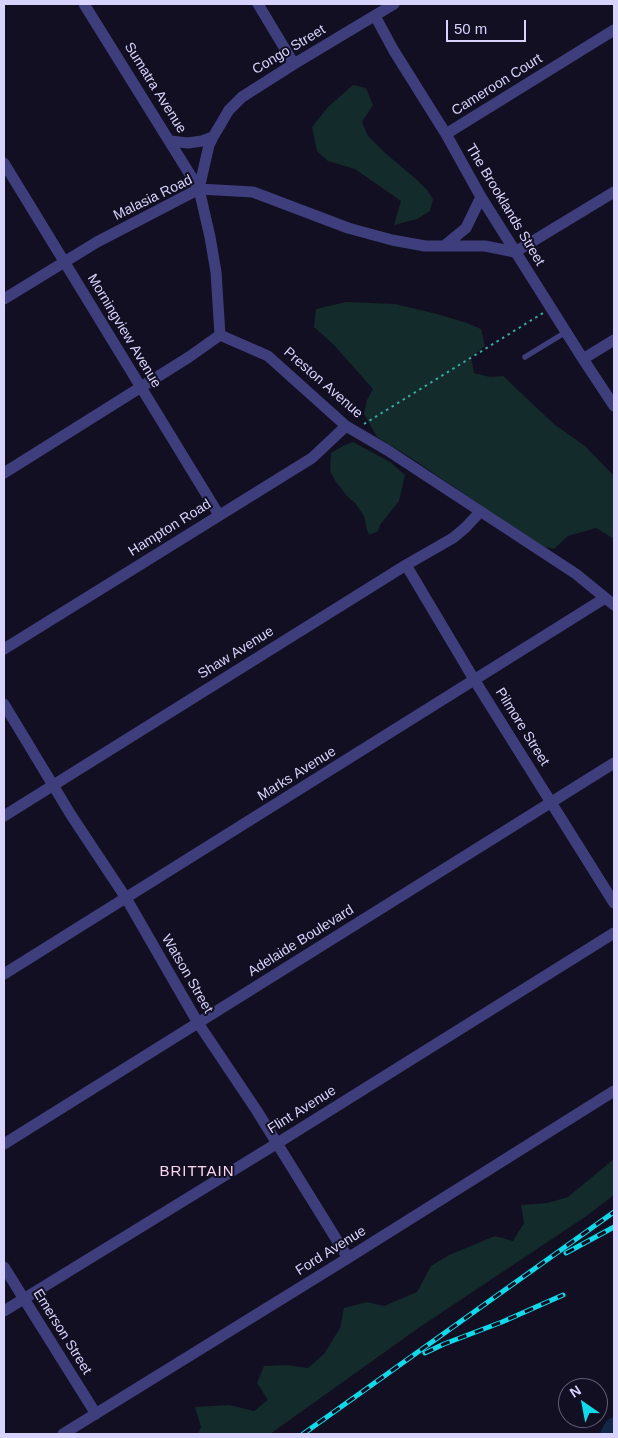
<!DOCTYPE html>
<html>
<head>
<meta charset="utf-8">
<style>
	body { margin:0 }
	#map { position:relative; width:618px; height:1438px; overflow:hidden; background:#120f22; font-family:Arial,sans-serif }
	canvas { display:block }
	.frame { position:absolute; inset:0; border:5px solid #d7d3fc; pointer-events:none }
	.north { position:absolute; left:558px; top:1378px; width:50px; height:50px; box-sizing:border-box; background:#120f22; border:1px solid #615d79; border-radius:50%; rotate:327deg; font-size:14px; font-weight:700; line-height:20px; text-align:center; color:#d7d3fc }
	.north::after { content:''; display:block; margin:auto; width:18px; height:22px; background:#11d9ea; clip-path:polygon(50% 0,100% 100%,50% 72%,0 100%) }
	.scale { position:absolute; left:446px; top:20px; width:80px; height:22px; box-sizing:border-box; border:2px solid #d7d3fc; border-top:0; padding-left:6px; font-size:15px; line-height:18px; white-space:nowrap; color:#d7d3fc; -webkit-text-stroke:4px #120f22; paint-order:stroke }
</style>
</head>
<body>
<div id="map">
<canvas width="618" height="1438"></canvas>
<div class="frame"></div>
<div class="north">N</div>
<div class="scale">50 m</div>
</div>
<script>
const g = document.querySelector('canvas').getContext('2d');
g.lineJoin = 'round';
function paint(path, color) { g.fillStyle = color; g.fill(path, 'evenodd'); }
const poly = rows => new Path2D(rows.map(r => 'M' + r).join(''));
function stroke(path, color, width, dash) { g.strokeStyle = color; g.lineWidth = width; g.lineCap = dash ? 'butt' : 'round'; g.setLineDash(dash || []); g.stroke(path); }
function write(font, color, halo, rows, align = 'center') {
  g.font = font + ' Arial,sans-serif'; g.lineWidth = 4; g.setLineDash([]); g.textBaseline = 'middle'; g.strokeStyle = halo; g.fillStyle = color; for (const [text, x, y, turn = 0] of rows) {
    g.save(); g.translate(x, y); g.rotate((+turn || 0) * Math.PI / 180); g.textAlign = isNaN(turn) ? turn : align; if (halo) g.strokeText(text, 0, 0); g.fillText(text, 0, 0); g.restore();
  }
}
const green = poly([
	[353,85,366,88,373,105,362,122,368,136,384,152,417,180,427,190,433,199,430,211,417,219,394,225,401,201,355,169,328,161,317,151,312,127,328,107],
	[346,302,395,304,437,314,467,323,481,329,485,346,471,357,474,373,490,377,503,376,555,425,585,446,614,476,614,539,596,528,568,536,554,549,541,546,411,458,377,437,364,414,367,400,373,389,334,345,314,327,316,309],
	[353,442,390,462,405,475,399,501,380,525,378,531,369,535,367,530,364,516,355,503,347,496,336,482,330,471,331,453,343,446],
	[614,1159,614,1195,585,1217,417,1329,270,1434,198,1434,201,1427,195,1407,229,1405,254,1411,268,1400,257,1383,264,1366,286,1365,308,1368,324,1354,340,1328,344,1308,367,1302,384,1306,417,1292,431,1266,449,1255,495,1236,513,1241,524,1223,521,1205,548,1203,568,1197]
]);
const river = poly([
	[610,1434,614,1427]
]);
const path = poly([
	[364,424,543,313]
]);
const service = poly([
	[525,357,566,332]
]);
const minor = poly([
	[84,4,199,189],
	[258,4,294,64],
	[375,16,394,51,446,134,481,197,583,359,614,406],
	[446,134,614,30],
	[170,141,188,143,202,141,213,137],
	[4,163,219,515],
	[444,246,466,228,481,197],
	[4,299,97,242,199,189,253,192,348,228,392,240,425,246,485,246,515,252,614,192],
	[220,335,268,356,346,426,387,450,515,534,576,574,614,605],
	[220,335,216,272,210,237,199,189,209,145,213,137,229,110,242,97,294,64,394,4],
	[583,359,614,340],
	[4,473,189,357,220,335],
	[406,565,475,681,614,903],
	[4,649,312,458,346,426],
	[4,704,71,815,126,898,198,1023,257,1111,348,1258],
	[4,816,406,565,453,538,465,528,480,512],
	[4,974,605,598],
	[4,1144,614,763],
	[4,1267,96,1414],
	[4,1311,276,1144,614,933],
	[63,1434,348,1258,614,1091]
]);
const rail = poly([
	[566,1253,614,1227],
	[425,1353,444,1344,502,1322,563,1295],
	[303,1434,614,1212]
]);
const streetNames = [
	["Congo Street",289,50,-31],
	["Cameroon Court",497,85,-32],
	["Sumatra Avenue",155,88,58],
	["Malasia Road",153,198,-26],
	["The Brooklands Street",505,205,59],
	["Morningview Avenue",124,331,59],
	["Preston Avenue",323,383,41],
	["Hampton Road",170,528,-32],
	["Shaw Avenue",236,653,-32],
	["Pilmore Street",522,727,58],
	["Marks Avenue",297,774,-32],
	["Adelaide Boulevard",301,941,-32],
	["Watson Street",187,974,60],
	["Flint Avenue",302,1110,-32],
	["Ford Avenue",331,1251,-32],
	["Emerson Street",62,1332,58]
];
const neighbourhoodNames = [
	["BRITTAIN",197,1172]
];
paint(green, '#132b2a');
stroke(river, '#132848', 19);
stroke(path, '#37aca2', 2, [2.5, 4]);
stroke(service, '#3f3e7d', 5.5);
stroke(minor, '#3f3e7d', 11);
stroke(rail, '#11d9ea', 5);
stroke(rail, '#120f22', 3, [9]);
write('14px', '#d7d3fc', '#120f22', streetNames);
g.letterSpacing = '1px';
write('15px', '#fcd5ef', '#120f22', neighbourhoodNames);
g.letterSpacing = '0px';
</script>
</body>
</html>
